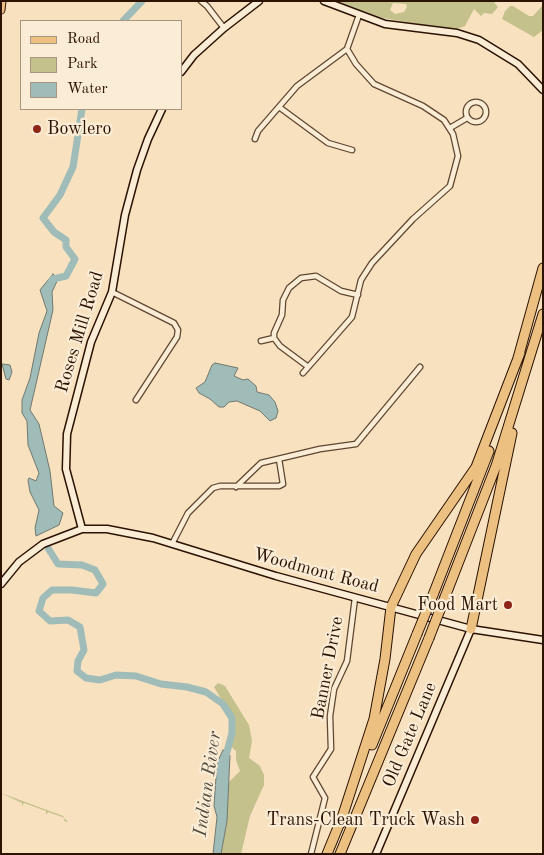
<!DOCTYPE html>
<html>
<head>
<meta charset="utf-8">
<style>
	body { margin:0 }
	#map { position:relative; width:544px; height:855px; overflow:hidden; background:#f8e1bf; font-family:"Old Standard TT",serif }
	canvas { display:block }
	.frame { position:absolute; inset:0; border:2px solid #2b1201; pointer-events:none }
	.legend { position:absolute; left:20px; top:20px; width:162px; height:90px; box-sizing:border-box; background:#faecd5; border:1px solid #a79580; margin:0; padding:6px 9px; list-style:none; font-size:15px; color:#2b1201 }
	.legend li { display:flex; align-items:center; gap:10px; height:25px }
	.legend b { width:25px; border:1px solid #a79580 }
</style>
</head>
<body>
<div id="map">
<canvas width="544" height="855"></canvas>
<div class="frame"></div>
<ul class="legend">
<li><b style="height:6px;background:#ecc080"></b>Road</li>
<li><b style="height:14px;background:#c4c18d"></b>Park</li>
<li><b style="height:14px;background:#9fbcb8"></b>Water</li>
</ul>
</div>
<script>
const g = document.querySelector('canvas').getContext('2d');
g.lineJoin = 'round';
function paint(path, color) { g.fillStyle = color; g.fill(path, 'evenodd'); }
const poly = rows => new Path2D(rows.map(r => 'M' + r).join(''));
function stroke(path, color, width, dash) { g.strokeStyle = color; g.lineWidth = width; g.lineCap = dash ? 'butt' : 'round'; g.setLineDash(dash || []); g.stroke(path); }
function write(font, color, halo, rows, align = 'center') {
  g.font = font + ' "Old Standard TT",serif'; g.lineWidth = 4.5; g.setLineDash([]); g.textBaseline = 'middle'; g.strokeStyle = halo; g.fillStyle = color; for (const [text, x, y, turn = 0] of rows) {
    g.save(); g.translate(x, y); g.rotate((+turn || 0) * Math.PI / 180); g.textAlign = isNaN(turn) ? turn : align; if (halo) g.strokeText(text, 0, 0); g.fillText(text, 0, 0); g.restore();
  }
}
const green = poly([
	[331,1,493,1,498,7,492,14,484,13,481,16,474,9,465,26,454,30,371,16],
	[393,3,406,4,407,7,404,12,395,14,390,10],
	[543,5,543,30,534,37,502,19,505,11,510,6,513,6,529,16,533,16],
	[218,683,225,686,249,725,252,741,249,758,260,766,264,775,264,785,250,816,241,854,221,854,227,821,227,784,240,771,236,760,236,751,227,743,234,721,214,687],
	[1,793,63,816,68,822,64,821,65,818,48,812,46,815,46,811,24,803,22,806,22,803]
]);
const water = poly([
	[53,274,58,279,52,292,53,310,30,410,39,424,50,471,54,506,63,513,59,525,36,536,35,528,39,510,30,492,28,480,29,478,36,481,39,473,28,445,27,421,22,413,22,400,30,378,39,333,47,311,40,290,53,274],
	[215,363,238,368,234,376,243,380,248,379,256,386,257,392,269,395,275,402,278,411,276,418,270,421,260,411,237,401,229,402,224,407,219,407,210,399,199,393,196,388,205,382,212,365,215,363],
	[2,364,10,365,12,372,9,380,6,379,2,364],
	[223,750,230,755,227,821,221,854,213,854,217,817,214,806,217,763,223,750]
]);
const river = poly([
	[123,21,142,1],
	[51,282,53,279,66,276,75,259,66,247,66,240,54,232,43,218,60,195,73,167,82,109],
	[48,548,58,564,82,565,95,570,103,584,96,593,72,590,52,590,43,598,39,611,50,621,68,620,80,627,84,650,78,661,77,671,86,678,100,680,116,675,136,676,161,684,187,687,206,692,223,704,232,718,232,733,225,759]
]);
const street = poly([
	[201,1,207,6,224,28],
	'466 112a10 10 0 1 1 20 0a10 10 0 1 1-20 0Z',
	[279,107,328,143,352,150],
	[450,128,467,118],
	[255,139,258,131,297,86,347,49,359,15],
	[112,292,174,323,178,330,177,337,136,400],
	[261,341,274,338],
	[307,366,280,346,274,338,274,333,282,315,283,300,289,288,301,278,316,276,341,291,358,295],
	[303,373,352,317,361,280,372,263,413,219,450,186,458,156,453,134,444,120,423,106,374,84,356,64,347,49],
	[236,487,261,463,320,449,356,444,420,367],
	[172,544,188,513,213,488,220,486,279,486,283,484,279,459],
	[311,854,325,798,313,777,331,749,330,716,334,689,347,661,355,598]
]);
const secondary = poly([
	[324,1,385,24,457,33,479,40,518,64,543,90],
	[181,72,194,55,224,28,259,1],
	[82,529,66,469,67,434,91,342,112,292,125,215,137,170,148,139,162,109],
	[1,584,19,562,43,544,82,529,107,529,153,538,276,576,471,629,543,640],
	[376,854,471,629]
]);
const primary = poly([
	[1,10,2,1]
]);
const highway = poly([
	[518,358,543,268],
	[433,595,489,451],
	[445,597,496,466,543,314],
	[471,629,512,433],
	[372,745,417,634],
	[340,824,374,719,385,659,391,607,416,554,476,467,520,353],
	[327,854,341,820],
	[340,854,429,638]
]);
const highwayBridge = poly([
	[417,634,433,595],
	[429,638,445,597]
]);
const markers = [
	[37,129,5,"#8f2418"],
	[508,605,5,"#8f2418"],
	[475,820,5,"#8f2418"]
];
const poiNames = [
	["Bowlero",47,129,"left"],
	["Food Mart",498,605],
	["Trans-Clean Truck Wash",465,820]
];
const streetNames = [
	["Roses Mill Road",80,332,-73],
	["Woodmont Road",316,571,15],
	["Banner Drive",328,668,-79],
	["Old Gate Lane",410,735,-67]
];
const waterNames = [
	["Indian River",208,784,-82]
];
paint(green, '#c4c18d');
paint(water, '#9fbcb8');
stroke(water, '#71786f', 1);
stroke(river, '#9fbcb8', 7);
stroke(street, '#5e4630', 7);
stroke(secondary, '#2b1201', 9);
stroke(primary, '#2b1201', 9);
stroke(highway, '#2b1201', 11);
stroke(street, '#faecd5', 4.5);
stroke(secondary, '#faecd5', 6);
stroke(primary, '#ecc080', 7);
stroke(highway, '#ecc080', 9);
stroke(highwayBridge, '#2b1201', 11, []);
stroke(highwayBridge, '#ecc080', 9);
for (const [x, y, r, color] of markers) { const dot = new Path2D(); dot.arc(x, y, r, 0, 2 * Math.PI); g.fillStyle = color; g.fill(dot); stroke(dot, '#faecd5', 2); }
write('18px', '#2b1201', '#faecd5', poiNames, 'right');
write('18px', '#2b1201', '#faecd5', streetNames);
write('italic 19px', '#544e41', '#faecd5', waterNames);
</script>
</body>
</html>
